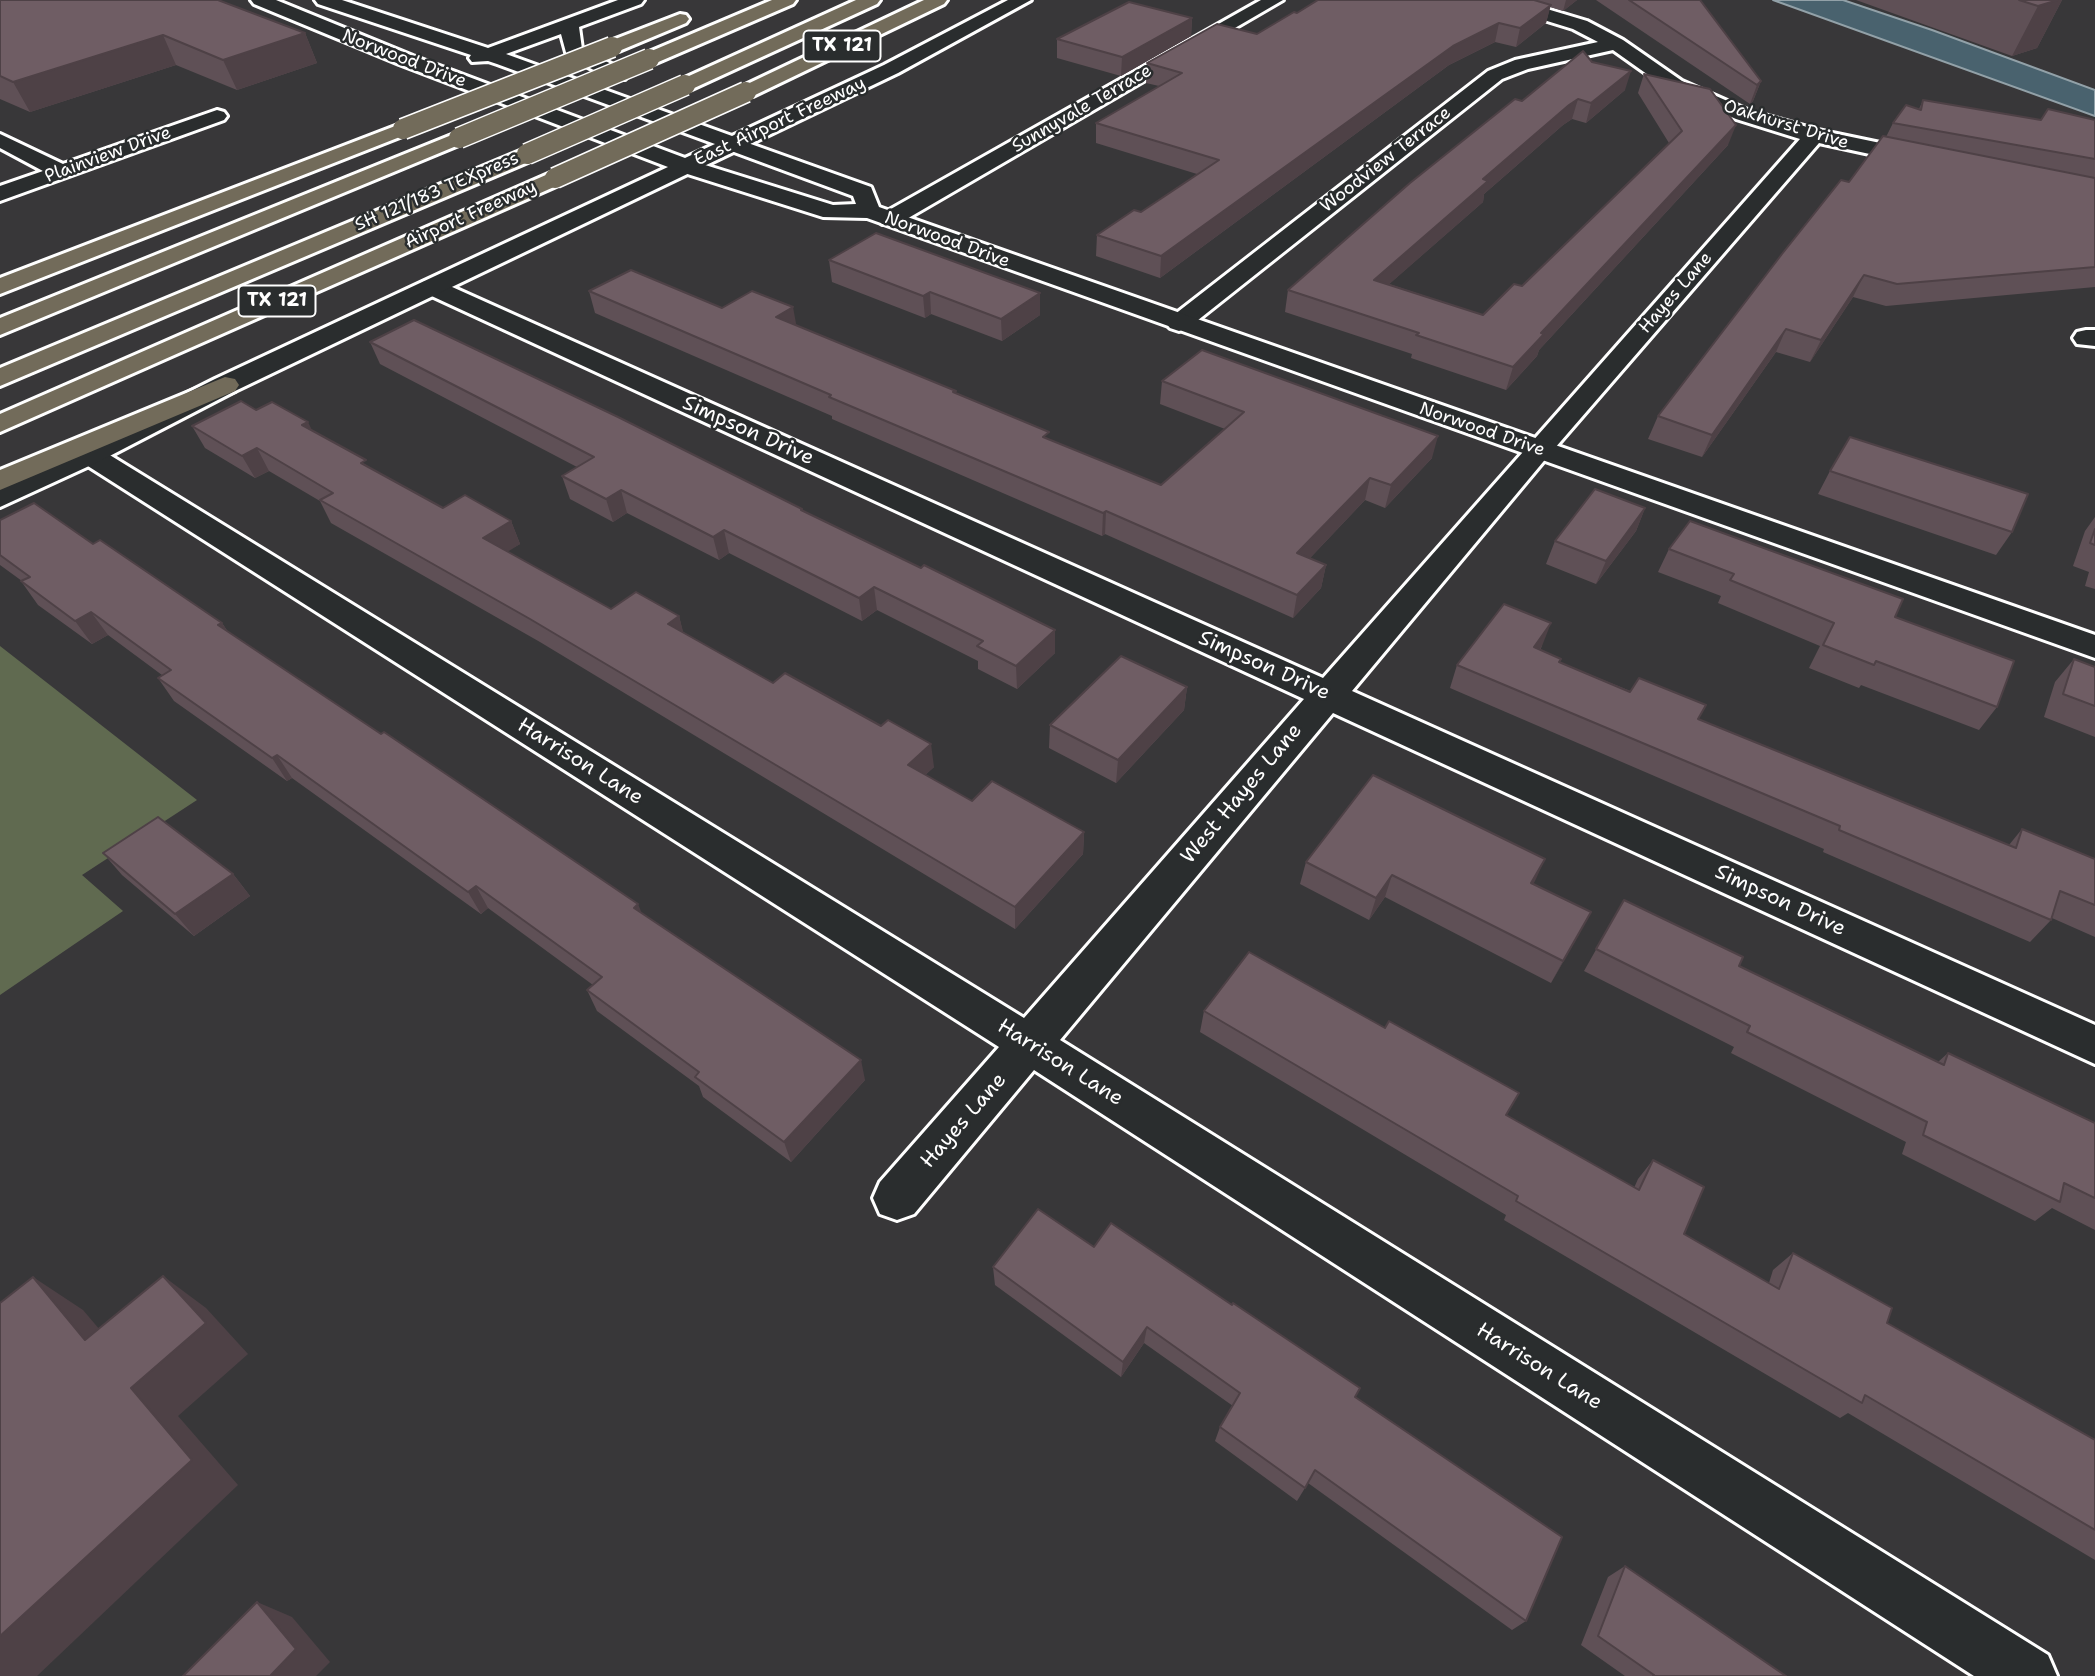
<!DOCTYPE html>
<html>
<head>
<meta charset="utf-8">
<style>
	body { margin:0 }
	canvas { display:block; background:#383739 }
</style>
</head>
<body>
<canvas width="2095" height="1676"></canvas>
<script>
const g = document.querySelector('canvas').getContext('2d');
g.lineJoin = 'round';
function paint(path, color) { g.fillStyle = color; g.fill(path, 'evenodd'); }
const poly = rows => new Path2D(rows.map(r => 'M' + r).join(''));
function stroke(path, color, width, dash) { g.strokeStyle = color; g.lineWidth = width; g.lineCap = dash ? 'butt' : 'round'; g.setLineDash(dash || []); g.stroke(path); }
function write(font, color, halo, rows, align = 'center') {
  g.font = font + ' "Shantell Sans",sans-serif'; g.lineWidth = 5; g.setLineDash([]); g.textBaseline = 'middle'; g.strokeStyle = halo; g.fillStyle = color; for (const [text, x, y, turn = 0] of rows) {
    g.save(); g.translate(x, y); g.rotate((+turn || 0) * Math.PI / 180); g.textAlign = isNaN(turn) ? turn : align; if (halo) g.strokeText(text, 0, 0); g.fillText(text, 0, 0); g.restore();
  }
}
const green = poly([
	[0,646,197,800,82,875,123,911,0,995]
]);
const water = poly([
	[1773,0,1843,0,1932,30,2095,90,2095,116,1773,0]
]);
const minor = poly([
	[1261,0,1283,0,898,224,882,224,878,219,882,214,1261,0],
	[1489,0,1517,0,1587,21,1623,40,1682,81,1750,111,1818,130,1933,154,1936,159,1933,164,1925,166,1819,143,1548,456,1352,691,2095,1025,2095,1064,1333,713,1060,1040,2048,1655,2057,1676,1974,1676,1034,1070,914,1214,897,1220,880,1214,873,1198,880,1182,999,1047,80,461,75,455,80,449,90,446,100,449,1024,1018,1304,699,423,292,420,287,423,282,432,280,441,282,1323,678,1800,139,1736,119,1668,89,1613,50,1528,69,1502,79,1188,328,1179,331,1170,328,1166,323,1170,318,1488,71,1515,60,1598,42,1573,29,1492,4,1489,0],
	[217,110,224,112,227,116,224,120,0,201,0,186,43,171,0,148,0,134,63,164,217,110],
	[2086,330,2095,330,2095,346,2077,344,2073,338,2077,332,2086,330]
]);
const tertiary = poly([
	[734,138,871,187,879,207,2095,635,2095,658,867,218,823,217,678,171,675,166,678,161,686,159,833,205,856,204,853,196,726,149,723,144,726,139,734,138]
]);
const secondary = poly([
	[251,0,276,0,413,56,685,158,715,144,497,64,488,61,472,62,469,58,471,55,318,4,315,0,342,0,488,48,618,0,644,0,641,4,579,27,582,49,625,71,628,75,625,79,611,79,567,56,561,34,506,54,732,136,884,65,1008,0,1031,0,898,73,235,391,100,461,0,507,0,487,215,379,668,167,399,64,254,4,251,0]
]);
const motorway = poly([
	[772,0,796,0,793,4,656,63,649,65,639,59,642,55,772,0],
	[856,0,880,0,877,4,692,89,685,91,678,89,675,85,678,81,856,0],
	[924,0,947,0,944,4,753,96,739,96,736,92,739,88,924,0],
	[680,14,686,15,689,19,686,23,619,51,605,51,603,47,605,43,680,14],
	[403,123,410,125,413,129,410,133,0,294,0,278,403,123],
	[459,132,466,134,470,138,466,142,0,335,0,318,459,132],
	[527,148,535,149,538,154,535,159,0,386,0,368,527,148],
	[555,171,563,173,566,178,563,183,0,432,0,414,555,171],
	[225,377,235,379,239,385,235,391,0,490,0,470,225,377]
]);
const motorwayBridge = poly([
	[403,129,612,47],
	[459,138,649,59],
	[527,154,685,85],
	[555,178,746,92]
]);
const wall = poly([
	[0,0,305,33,317,63,237,90,176,65,30,112,0,99],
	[1318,0,1577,0,1563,11,1550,7,1546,23,1516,47,1495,42,1449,65,1160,278,1096,256,1097,235,1141,212,1197,174,1096,143,1096,123,1159,86,1146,83,1147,63,1257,34,1297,13],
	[1596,0,1700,0,1761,81,1753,101,1750,104],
	[1856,0,2062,0,2037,48,2012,56],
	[1192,18,1191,36,1121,76,1057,58,1057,39],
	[1644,74,1728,145,1539,350,1537,356,1506,390,1411,358,1412,354,1285,312,1288,290,1522,101,1625,90,1586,123,1572,119,1563,125,1484,194,1483,202,1389,284,1483,315,1522,286,1669,143,1638,93],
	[1923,100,2041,120,2095,120,2095,287,1886,306,1853,297,1810,362,1776,352,1702,457,1648,439,1658,416,1886,137,1893,123,1919,109],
	[829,260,1040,315,1002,341,931,314,925,318,832,282],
	[589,291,722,308,796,325,956,393,1049,439,1161,485,1225,429,1160,404,1162,381,1432,458,1385,508,1365,500,1310,558,1326,565,1321,588,1293,618,1105,534,1102,536,832,419,832,416,595,313],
	[370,342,802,509,803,511,921,568,1055,630,1055,653,1017,689,978,669,978,661,877,610,862,621,729,553,719,560,627,513,613,522,570,499,562,476,577,467,380,364],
	[256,410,312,430,369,467,443,508,511,521,520,544,507,551,611,609,679,616,683,633,773,683,934,767,925,775,972,801,1084,832,1083,854,1015,929,540,642,331,523,320,501,269,471,255,478,205,448,192,426],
	[1830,471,2012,532,1996,555,1818,494],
	[1645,508,1636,531,1596,584,1546,564,1555,541],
	[2095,517,2095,589,2085,586,2089,572,2073,566,2085,531],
	[0,520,93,544,222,623,228,632,642,913,865,1080,791,1162,703,1097,699,1086,597,1011,587,990,593,985,488,908,481,914,292,778,287,781,174,701,158,678,162,675,108,635,92,644,38,605,21,581,22,581,0,565],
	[1669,549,1895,617,1997,707,1979,730,1861,685,1859,688,1809,668,1820,646,1718,603,1721,596,1658,572],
	[1542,646,1540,650,1559,662,2009,845,2022,829,2095,859,2095,937,2052,918,2051,920,2030,942,1823,852,1824,849,1450,688,1457,665],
	[2074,659,2095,667,2095,737,2044,717,2055,682],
	[1187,687,1184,710,1116,783,1049,748,1050,725],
	[103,853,233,874,250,896,194,936,122,875],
	[1306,862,1533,884,1579,934,1551,983,1385,897,1369,920,1300,884],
	[1624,900,1739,966,1938,1062,1948,1053,2095,1123,2095,1230,2052,1208,2035,1221,1902,1154,1906,1142,1731,1053,1734,1047,1584,971],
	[1204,1011,1506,1115,1634,1188,1638,1179,1653,1160,1684,1234,1769,1283,1773,1270,1793,1253,1887,1323,2095,1440,2095,1560,1848,1413,1840,1418,1504,1220,1506,1215,1200,1032],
	[1094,1247,1355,1397,1526,1621,1512,1630,1308,1483,1297,1501,1215,1441,1220,1427,1233,1406,1144,1343,1121,1377,995,1285,993,1267],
	[1625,1566,1786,1676,1625,1676,1581,1645,1608,1577]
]);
const shadedWall = poly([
	[1566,0,1577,0,1563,11],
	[2058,0,2062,0,2037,48,2012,56,2038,6],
	[1551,5,1546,23,1516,47,1520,28],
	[1192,18,1191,36,1121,76,1122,57],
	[1499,23,1495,42,1449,65,1160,278,1161,256,1453,46],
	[305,33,317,63,237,90,223,60],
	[163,35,176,65,30,112,13,82],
	[1631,71,1625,90,1586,123,1591,103],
	[1761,81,1753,101,1750,104,1757,85],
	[1578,99,1572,119,1563,125,1484,194,1483,202,1370,301,1374,280,1483,179,1569,105],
	[1736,125,1728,145,1539,350,1537,356,1506,390,1513,367,1541,333],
	[1864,275,1853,297,1810,362,1821,340],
	[930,292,931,314,925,318,923,296],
	[1040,293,1040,315,1002,341,1001,319],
	[793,307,797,329,776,317],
	[1786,329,1776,352,1702,457,1712,435],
	[308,422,319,445,302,425],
	[1438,436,1432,458,1385,508,1391,485],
	[257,448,269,471,255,478,242,456],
	[1370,478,1365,500,1293,576,1297,553],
	[621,490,627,513,613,522,606,499],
	[1645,508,1636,531,1596,584,1606,561],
	[1106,511,1105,534,1102,536,1103,513],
	[511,521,520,544,493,561,483,538],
	[724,530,729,553,719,560,713,537],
	[1326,565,1321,588,1293,618,1297,595],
	[874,587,877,610,862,621,859,598],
	[91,612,108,635,92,644,75,621],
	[679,616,685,639,668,624],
	[222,623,237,646,218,625],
	[1551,623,1542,646,1525,670,1534,647],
	[1055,630,1055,653,1017,689,1016,666],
	[1187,687,1184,710,1116,783,1118,760],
	[931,744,934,767,911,788,908,765],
	[277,755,292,778,287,781,272,758],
	[1084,832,1083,854,1015,929,1015,907],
	[1545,859,1535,881,1521,905,1531,883],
	[233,874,250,896,194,936,175,914],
	[1392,875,1385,897,1369,920,1376,898],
	[476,886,488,908,481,914,468,892],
	[638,904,647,926,634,908],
	[1591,912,1579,934,1551,983,1563,961],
	[861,1060,865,1080,791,1162,784,1142],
	[163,1276,206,1308,248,1354,178,1416,238,1485,37,1676,0,1676,0,1636],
	[33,1277,83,1310,134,1370,85,1340],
	[1147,1327,1144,1343,1121,1377,1123,1362],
	[257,1602,292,1617,330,1662,316,1676,272,1676]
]);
const building = poly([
	[0,0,218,0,305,33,223,60,163,35,13,82,0,76,0,0],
	[1318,0,1534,0,1551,5,1520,28,1499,23,1453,46,1161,256,1097,235,1134,210,1141,212,1219,160,1096,123,1182,73,1147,63,1217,24,1257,34,1294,12,1297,13,1318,0],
	[1629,0,1700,0,1761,81,1757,85,1629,0],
	[2019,0,2058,0,2038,6,2019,0],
	[1129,2,1192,18,1122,57,1057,39,1129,2],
	[1583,51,1592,62,1631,71,1591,103,1578,99,1569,105,1483,179,1488,181,1374,280,1483,315,1514,284,1522,286,1682,131,1644,74,1710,89,1736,125,1541,333,1544,334,1513,367,1416,335,1419,333,1288,290,1410,183,1515,99,1522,101,1583,51],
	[1923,100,2041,120,2048,109,2095,120,2095,159,1893,123,1906,105,1921,110,1923,100],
	[1883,136,2095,178,2095,267,1897,284,1864,275,1821,340,1786,329,1712,435,1658,416,1782,254,1841,180,1849,182,1883,136],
	[876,233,1040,293,1001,319,930,292,923,296,829,260,876,233],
	[631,270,722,308,752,291,793,307,776,317,956,391,953,392,1049,432,1043,437,1161,485,1244,412,1162,381,1202,350,1438,436,1391,485,1370,478,1297,553,1326,565,1297,595,1106,511,1103,513,829,397,831,395,589,291,631,270],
	[414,320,618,417,802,509,801,510,921,568,924,565,1055,630,1016,666,977,646,983,641,874,587,859,598,724,530,713,537,621,490,606,499,562,476,594,457,370,342,414,320],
	[241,401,256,410,272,402,308,422,302,425,366,460,361,463,443,508,465,495,511,521,483,538,611,609,636,592,679,616,668,624,773,683,785,673,881,726,888,720,931,744,908,765,972,801,992,781,1084,832,1015,907,530,619,320,500,333,493,257,448,242,456,192,426,241,401],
	[1850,437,2028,494,2012,532,1830,471,1850,437],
	[1595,489,1645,508,1606,561,1555,541,1595,489],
	[34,503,93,544,100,540,222,623,218,625,381,734,384,732,638,904,634,908,861,1060,784,1142,695,1077,699,1072,587,990,602,977,476,886,468,892,277,755,272,758,158,678,171,670,91,612,75,621,21,581,30,577,0,555,0,520,34,503],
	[1690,521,1903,599,1895,617,2014,661,1997,707,1876,661,1874,665,1823,645,1834,623,1730,580,1734,574,1669,549,1690,521],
	[2095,529,2095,545,2090,543,2095,529],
	[1504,604,1551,623,1534,647,1561,659,1559,662,1630,692,1639,678,1706,705,1698,719,2016,848,2022,829,2095,859,2095,905,2060,891,2051,920,1839,830,1840,826,1457,665,1504,604],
	[1121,656,1187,687,1118,760,1050,725,1121,656],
	[2074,659,2095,667,2095,706,2063,694,2074,659],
	[1373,775,1545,859,1531,883,1591,912,1563,961,1392,875,1376,898,1306,862,1373,775],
	[158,817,233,874,175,914,103,853,158,817],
	[1624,900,1743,957,1739,966,1944,1065,1948,1053,2095,1123,2095,1198,2064,1183,2060,1202,1923,1135,1927,1122,1747,1032,1750,1026,1596,949,1624,900],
	[1249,952,1385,1028,1389,1021,1519,1093,1506,1115,1639,1190,1653,1160,1704,1187,1684,1234,1779,1289,1793,1253,1892,1308,1887,1323,2095,1440,2095,1530,1865,1395,1862,1403,1516,1201,1518,1196,1204,1011,1249,952],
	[1038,1209,1094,1247,1111,1223,1232,1305,1233,1303,1360,1388,1355,1397,1562,1537,1526,1621,1315,1470,1305,1488,1220,1427,1240,1393,1147,1327,1123,1362,993,1267,1038,1209],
	[163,1276,206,1323,131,1388,192,1460,0,1636,0,1303,33,1277,85,1340,163,1276],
	[1625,1566,1786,1676,1653,1676,1654,1675,1598,1636,1625,1566],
	[257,1602,296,1649,271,1675,272,1676,183,1676,257,1602]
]);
const farStreetnames = [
	["Norwood Drive",404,59,21],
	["Sunnyvale Terrace",1082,109,-30],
	["East Airport Freeway",780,122,-25],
	["Oakhurst Drive",1786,125,17],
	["Plainview Drive",108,155,-20],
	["Woodview Terrace",1386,160,-38],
	["SH 121/183 TEXpress",437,192,-23],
	["Airport Freeway",471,215,-24],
	["Norwood Drive",947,240,20],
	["Hayes Lane",1676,293,-49],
	["Norwood Drive",1482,430,19]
];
const shields = [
	[842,46,77],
	[277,301,77]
];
const shieldNames = [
	["TX 121",842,46],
	["TX 121",277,301]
];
const streetNames = [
	["Simpson Drive",748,431,24],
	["Simpson Drive",1264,666,24],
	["Harrison Lane",580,762,32],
	["West Hayes Lane",1242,794,-50],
	["Simpson Drive",1780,901,25],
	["Harrison Lane",1060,1063,32],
	["Hayes Lane",964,1121,-49],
	["Harrison Lane",1539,1367,32]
];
paint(green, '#606a50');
paint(water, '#49626e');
stroke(water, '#92a1a8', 2);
stroke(minor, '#fff', 6);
stroke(tertiary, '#fff', 6);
stroke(secondary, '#fff', 6);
stroke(motorway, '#fff', 6);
paint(minor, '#2a2d2e');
paint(tertiary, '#2a2d2e');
paint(secondary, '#2a2d2e');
paint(motorway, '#726b5a');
stroke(motorwayBridge, '#fff', 23, []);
stroke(motorwayBridge, '#726b5a', 20);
paint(wall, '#5f5056');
paint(shadedWall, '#4e4146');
paint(building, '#6f5d64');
stroke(building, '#4e4146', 2);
write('18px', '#fff', '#2a2d2e', farStreetnames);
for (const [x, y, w] of shields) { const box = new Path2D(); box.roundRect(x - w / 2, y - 15.5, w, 31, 5); g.fillStyle = '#2a2d2e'; g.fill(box); stroke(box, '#fff', 2); }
write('bold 19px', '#fff', null, shieldNames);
write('21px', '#fff', '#2a2d2e', streetNames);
</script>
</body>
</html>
